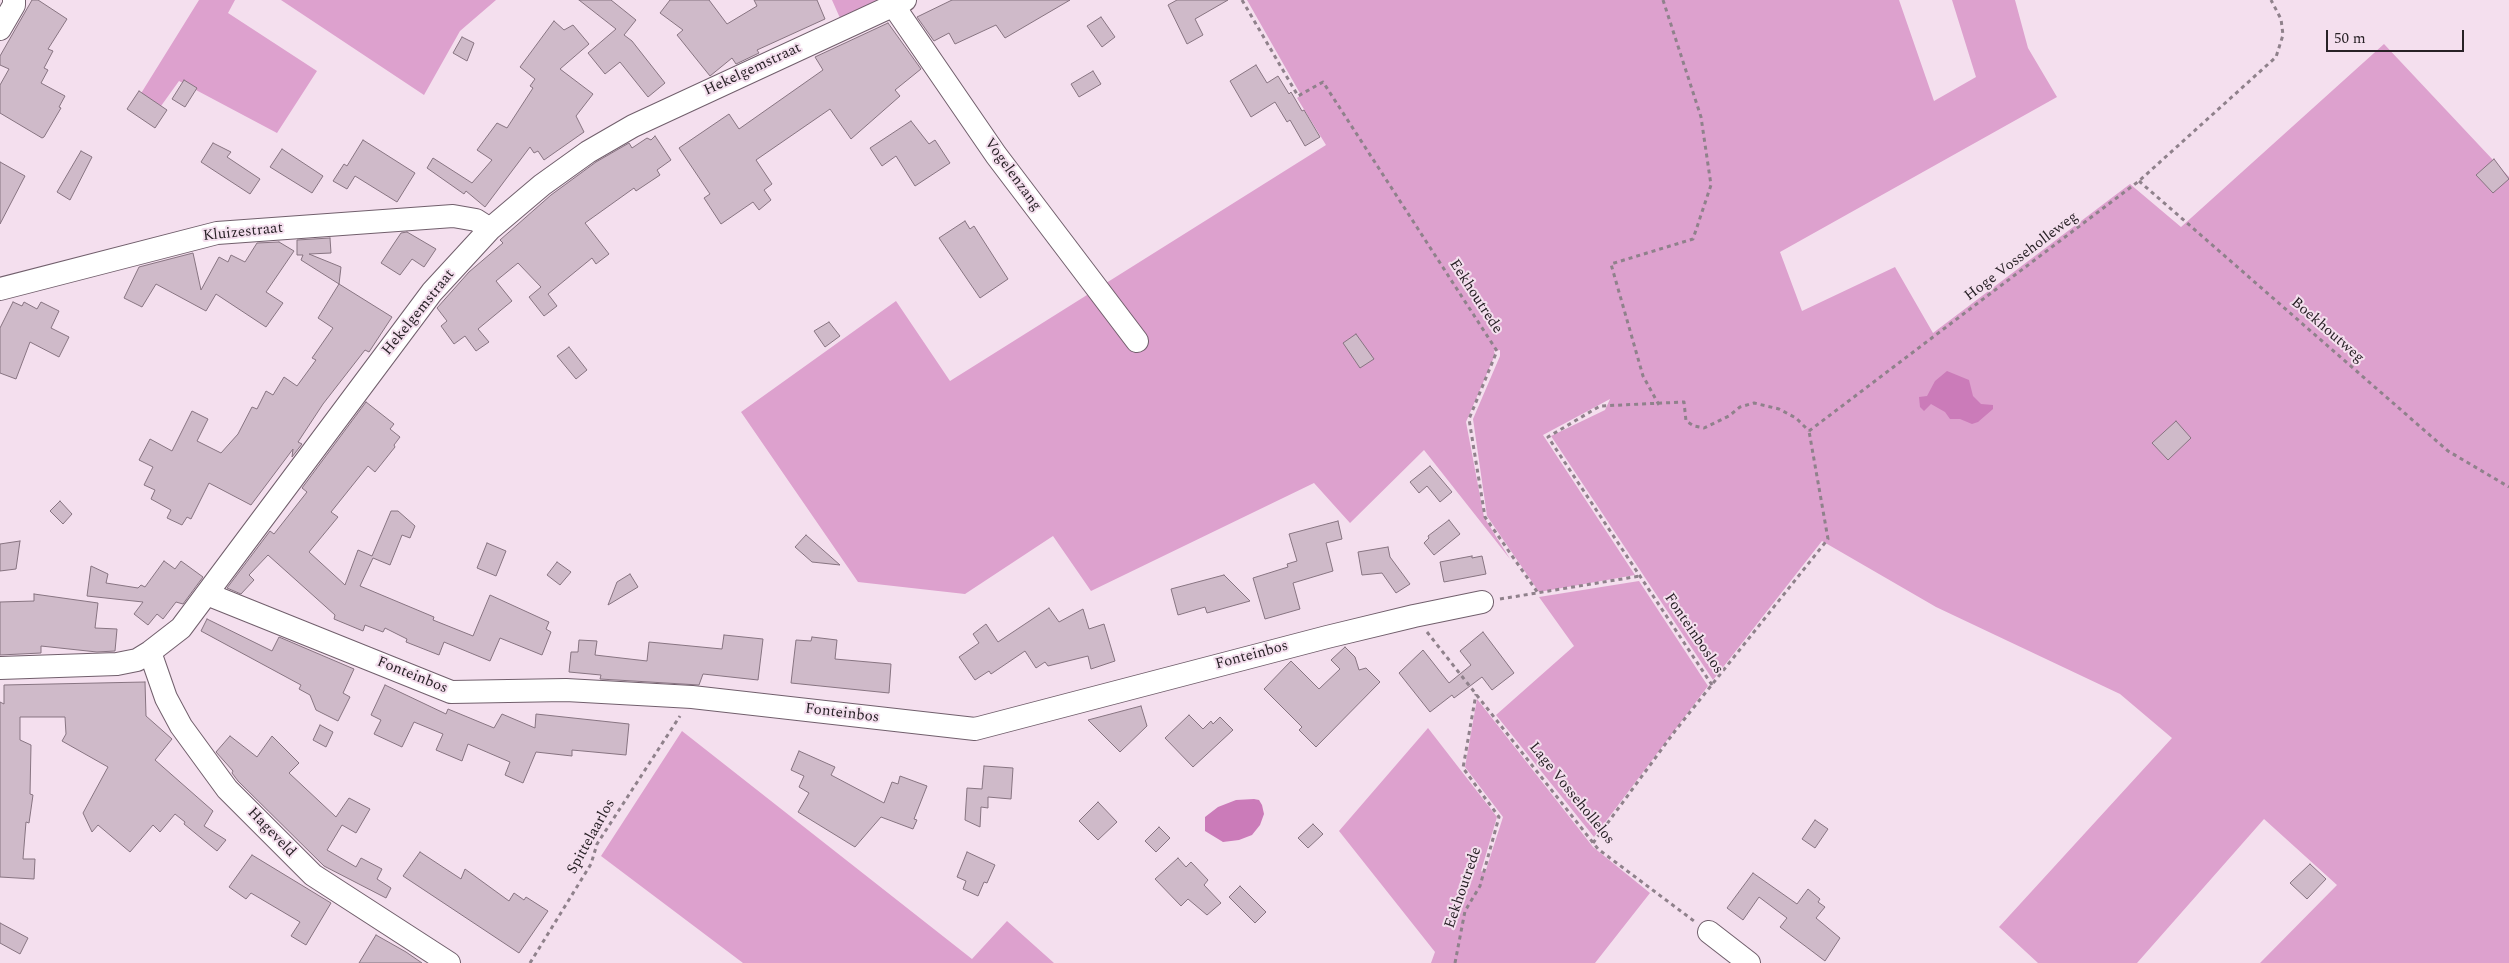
<!DOCTYPE html>
<html>
<head>
<meta charset="utf-8">
<style>
	body { margin:0 }
	#map { position:relative; width:2509px; height:963px; overflow:hidden; background:#f4dfee; font-family:Spectral,serif }
	canvas { display:block }
	.scale { position:absolute; left:2326px; top:30px; width:138px; height:22px; box-sizing:border-box; border:2px solid #282126; border-top:0; padding-left:6px; font-size:15px; line-height:18px; white-space:nowrap; color:#282126; -webkit-text-stroke:4px #f4dfee; paint-order:stroke }
</style>
</head>
<body>
<div id="map">
<canvas width="2509" height="963"></canvas>
<div class="scale">50 m</div>
</div>
<script>
const g = document.querySelector('canvas').getContext('2d');
g.lineJoin = 'round';
function paint(path, color) { g.fillStyle = color; g.fill(path, 'evenodd'); }
const poly = rows => new Path2D(rows.map(r => 'M' + r).join(''));
function stroke(path, color, width, dash) { g.strokeStyle = color; g.lineWidth = width; g.lineCap = dash ? 'butt' : 'round'; g.setLineDash(dash || []); g.stroke(path); }
function write(font, color, halo, rows, align = 'center') {
  g.font = font + ' Spectral,serif'; g.lineWidth = 4; g.setLineDash([]); g.textBaseline = 'middle'; g.strokeStyle = halo; g.fillStyle = color; for (const [text, x, y, turn = 0] of rows) {
    g.save(); g.translate(x, y); g.rotate((+turn || 0) * Math.PI / 180); g.textAlign = isNaN(turn) ? turn : align; if (halo) g.strokeText(text, 0, 0); g.fillText(text, 0, 0); g.restore();
  }
}
const green = poly([
	[199,0,235,0,228,13,317,71,277,133,179,81,161,106,140,95],
	[281,0,496,0,460,31,424,95],
	[832,0,879,0,840,18],
	[1247,0,1899,0,1934,101,1976,77,1952,0,2015,0,2028,48,2057,97,1780,252,1802,311,1895,267,1933,333,2130,184,2181,227,2384,44,2509,177,2509,963,2260,963,2337,885,2264,819,2137,963,2038,963,1999,927,2172,738,2120,694,1936,607,1822,541,1713,680,1551,436,1605,410,1610,399,1543,435,1635,575,1539,592,1487,516,1473,419,1500,356,1500,350,1494,351,1495,355,1466,422,1484,517,1510,559,1424,450,1350,523,1314,483,1091,591,1053,536,965,594,858,582,741,412,896,301,950,381,1326,145,1297,98,1301,95],
	[1639,581,1708,686,1594,837,1496,715,1574,646,1539,597],
	[1477,699,1593,847,1650,893,1595,963,1431,963,1435,952,1339,831,1428,728,1497,817,1481,871,1485,873,1503,817,1465,767],
	[682,731,972,959,1007,921,1054,963,743,963,601,856]
]);
const water = poly([
	[1947,371,1969,380,1973,396,1981,404,1993,405,1993,409,1978,422,1972,424,1960,419,1950,419,1945,412,1931,404,1924,411,1920,407,1919,397,1927,396,1935,381],
	[1254,799,1259,800,1262,805,1264,814,1260,825,1252,835,1239,840,1223,842,1205,831,1205,817,1218,807,1236,800]
]);
const building = poly([
	[32,0,38,0,67,19,48,49,53,51,44,68,48,70,41,83,65,96,59,107,61,108,44,137,42,138,0,113,0,85,9,69,0,65,0,56,32,0],
	[579,0,611,0,636,20,624,35,632,41,665,83,648,97,620,62,605,74,588,53,616,29,579,0],
	[670,0,709,0,727,24,757,6,754,0,817,0,825,19,757,50,759,53,736,64,732,58,710,76,677,35,683,30,660,13,670,0],
	[952,0,1070,0,1005,38,996,25,955,44,949,33,934,41,917,17,952,0],
	[1177,0,1228,0,1195,19,1203,35,1187,44,1168,5,1177,0],
	[1101,17,1115,37,1102,47,1087,26,1101,17],
	[554,21,564,30,573,25,589,44,560,69,593,94,576,116,584,132,544,160,538,151,534,153,530,147,485,207,466,191,464,194,427,168,433,158,472,183,492,160,477,150,497,123,507,128,533,88,530,86,535,79,520,67,554,21],
	[888,23,921,69,895,90,900,96,851,139,830,109,756,160,772,184,764,190,771,200,759,210,753,202,721,224,704,198,710,194,679,148,729,114,739,129,823,70,815,57,888,23],
	[462,37,474,43,467,61,453,53,462,37],
	[1256,65,1267,83,1278,76,1289,94,1291,92,1302,111,1304,110,1320,137,1305,146,1290,120,1287,122,1275,102,1251,117,1230,81,1256,65],
	[1093,71,1101,84,1079,97,1071,84,1093,71],
	[184,80,197,88,185,107,172,99,184,80],
	[139,91,167,110,155,128,127,109,139,91],
	[911,121,929,144,935,140,950,163,915,186,896,156,882,166,870,148,911,121],
	[655,136,671,160,657,170,660,175,636,191,634,188,585,223,609,254,596,264,592,258,548,294,557,306,544,316,529,297,541,287,518,263,496,281,512,301,478,329,489,342,476,351,465,336,454,344,441,326,447,321,437,308,469,272,503,243,500,240,551,195,596,162,629,143,632,148,647,138,651,140,655,136],
	[363,140,415,173,397,202,355,176,347,189,333,181,344,164,347,166,363,140],
	[213,143,231,152,227,157,260,179,250,194,201,162,213,143],
	[282,149,323,176,312,193,270,167,282,149],
	[81,151,92,157,70,200,57,192,81,151],
	[2494,159,2509,179,2493,193,2476,175,2494,159],
	[0,162,25,176,0,224,0,162],
	[965,221,970,229,974,226,1008,279,980,298,939,238,965,221],
	[407,232,436,249,424,267,412,259,400,275,381,263,401,233,407,232],
	[330,238,331,253,309,254,341,267,339,284,301,260,303,255,297,255,297,240,330,238],
	[279,242,294,251,266,292,283,303,266,327,216,294,206,311,156,284,142,307,124,298,139,267,193,253,201,290,219,257,228,262,231,255,245,262,257,243,279,242],
	[339,284,392,317,369,352,365,350,323,404,298,442,302,444,292,457,293,449,251,505,209,483,191,519,187,517,182,525,167,518,171,510,151,499,155,490,144,485,153,467,139,460,150,439,172,451,192,411,208,419,197,441,221,453,238,434,252,407,257,409,266,391,273,395,284,377,297,386,316,360,312,358,333,328,318,318,339,284],
	[13,302,22,306,24,302,37,309,41,302,59,311,51,328,69,337,59,357,30,342,16,379,0,373,0,328,13,302],
	[829,322,840,336,825,347,814,331,829,322],
	[1356,334,1374,359,1360,368,1343,343,1356,334],
	[569,347,587,370,576,379,557,356,569,347],
	[366,402,394,424,390,429,400,437,394,445,395,447,375,472,368,466,331,512,338,517,309,552,345,585,358,550,372,556,391,511,398,511,415,526,410,538,402,535,390,565,373,558,360,586,434,617,433,620,473,636,490,595,549,622,546,629,551,632,542,655,500,638,490,661,444,642,439,655,406,642,407,639,385,628,383,632,365,625,363,631,334,619,335,615,268,555,249,575,254,580,241,594,227,588,270,531,274,534,307,492,302,488,366,402],
	[2176,421,2191,438,2168,460,2152,443,2176,421],
	[1430,466,1452,492,1440,502,1427,486,1419,493,1410,482,1430,466],
	[60,501,72,514,63,524,50,511,60,501],
	[1449,520,1460,534,1434,555,1424,543,1429,538,1428,536,1449,520],
	[1338,521,1342,539,1326,543,1333,571,1293,583,1300,609,1265,619,1253,578,1288,567,1287,564,1297,561,1289,534,1338,521],
	[806,535,840,565,812,562,795,547,806,535],
	[20,541,16,569,0,571,0,544,20,541],
	[487,543,506,551,496,576,477,568,487,543],
	[1388,547,1390,557,1410,584,1396,593,1382,573,1362,575,1358,552,1388,547],
	[1472,556,1472,558,1482,556,1486,574,1444,582,1440,562,1472,556],
	[164,561,175,569,181,561,203,577,183,604,176,602,163,619,157,614,148,625,134,614,143,602,87,596,91,566,108,574,106,583,138,588,141,585,145,587,164,561],
	[557,562,571,572,560,585,547,575,557,562],
	[630,574,638,587,608,605,617,582,630,574],
	[1224,575,1250,601,1207,613,1205,607,1178,615,1171,589,1224,575],
	[34,594,98,603,95,628,117,629,115,651,97,652,41,646,41,653,0,655,0,602,34,601,34,594],
	[1049,608,1059,622,1083,609,1089,629,1104,624,1115,661,1091,669,1088,656,1048,666,1045,662,1036,668,1025,651,991,674,989,671,975,680,959,657,979,643,973,634,986,624,998,642,1049,608],
	[207,619,272,651,279,637,354,669,343,693,350,697,338,721,316,710,310,695,299,689,301,685,201,631,207,619],
	[1483,632,1514,673,1492,690,1482,677,1454,698,1452,695,1430,712,1399,673,1423,650,1449,683,1471,665,1460,651,1483,632],
	[724,635,763,639,758,680,703,674,699,685,600,679,601,675,569,672,571,652,578,652,579,640,597,641,595,655,647,661,649,642,722,649,724,635],
	[812,637,837,640,835,659,891,664,889,693,791,683,796,640,811,641,812,637],
	[1345,647,1355,657,1359,670,1366,668,1380,682,1316,747,1299,730,1302,727,1264,689,1291,661,1319,689,1340,669,1331,660,1345,647],
	[145,682,146,716,172,739,155,760,213,811,204,826,226,840,217,851,184,824,185,822,175,814,160,832,153,825,130,852,98,825,92,832,83,813,108,767,62,741,66,734,65,717,20,717,20,740,31,745,30,794,33,795,29,823,26,822,23,859,35,859,34,879,0,877,0,702,4,704,4,685,145,682],
	[385,685,446,714,448,709,494,728,502,714,535,728,536,714,629,724,626,755,572,750,572,756,536,752,523,783,505,775,510,762,468,744,462,761,436,750,443,734,414,722,402,747,374,734,381,720,371,715,385,685],
	[1141,706,1147,726,1120,752,1088,720,1141,706],
	[1189,715,1203,729,1211,721,1213,724,1220,717,1233,730,1193,767,1165,738,1189,715],
	[320,725,333,732,326,747,313,740,320,725],
	[230,736,257,757,272,736,299,763,289,773,336,817,349,798,370,809,356,833,342,825,327,850,356,867,361,858,382,869,377,879,391,888,386,898,324,866,238,781,232,773,233,771,216,752,230,736],
	[799,751,835,767,831,775,884,803,892,782,898,784,900,776,927,786,914,819,917,820,913,829,881,817,855,847,798,812,809,793,799,787,804,776,791,770,799,751],
	[984,766,1013,768,1011,799,988,797,988,808,981,807,980,827,965,820,967,788,982,789,984,766],
	[1098,802,1117,822,1098,840,1079,821,1098,802],
	[1815,820,1828,829,1815,848,1802,839,1815,820],
	[1313,824,1323,834,1308,848,1298,838,1313,824],
	[1159,827,1170,838,1156,852,1145,841,1159,827],
	[420,852,461,879,465,869,509,901,514,893,524,900,526,897,548,911,519,953,403,876,420,852],
	[967,852,995,865,987,883,984,882,978,896,963,889,966,881,957,877,967,852],
	[252,855,331,903,306,945,291,936,300,922,251,893,246,899,229,887,252,855],
	[1178,858,1186,867,1191,862,1208,880,1204,885,1221,903,1207,915,1188,899,1181,906,1155,879,1178,858],
	[2310,864,2326,879,2307,899,2290,883,2310,864],
	[1753,873,1797,904,1808,889,1820,899,1818,902,1825,907,1816,918,1840,938,1825,961,1780,927,1787,918,1759,897,1743,920,1727,908,1753,873],
	[1240,886,1266,912,1255,923,1229,897,1240,886],
	[0,923,28,938,20,954,0,943,0,923],
	[376,935,406,952,422,963,359,963,376,935]
]);
const path = poly([
	[1242,0,1298,96,1323,82,1497,351,1469,419,1485,517,1538,593],
	[2139,181,2448,451,2509,487],
	[1659,405,1643,376,1611,264,1693,239,1711,185,1701,117,1663,0],
	[1809,431,2139,181,2276,57,2283,35,2281,19,2271,0],
	[1500,599,1640,576],
	[1427,632,1598,849,1694,921],
	[1712,685,1548,437,1600,406,1684,402,1686,421,1694,426,1704,428,1729,416,1740,407,1754,403,1779,409,1796,418,1809,431],
	[1593,843,1675,731,1828,539,1809,431],
	[530,963,591,864,597,844,680,716],
	[1455,963,1465,911,1480,886,1499,817,1463,768,1476,694]
]);
const minor = poly([
	[893,5,996,155,1137,341],
	[0,29,14,5,14,0],
	[0,289,217,233,453,216,476,220,490,229],
	[207,594,451,692,566,690,692,697,975,729,1327,637,1414,616,1482,602],
	[150,652,166,698,181,726,227,789,313,875,449,963],
	[0,668,117,664,137,660,150,652,181,628,432,292,490,229,542,185,588,152,633,126,905,0],
	[1709,932,1749,963]
]);
const streetNames = [
	["Hekelgemstraat",753,70,-25],
	["Vogelenzang",1012,175,54],
	["Kluizestraat",243,233,-6],
	["Hoge Vosseholleweg",2022,257,-37],
	["Eekhoutrede",1475,297,57],
	["Hekelgemstraat",419,313,-51],
	["Boekhoutweg",2327,331,41],
	["Fonteinboslos",1693,634,56],
	["Fonteinbos",1252,656,-15],
	["Fonteinbos",412,676,22],
	["Fonteinbos",842,714,7],
	["Lage Vossehollelos",1571,794,51],
	["Hageveld",271,833,46],
	["Spittelaarlos",592,837,-61],
	["Eekhoutrede",1464,888,-71]
];
paint(green, '#dda1ce');
paint(water, '#cb7bb9');
paint(building, '#cfbac9');
stroke(building, '#877481', 1);
stroke(minor, '#715f6c', 24);
stroke(path, '#8f818b', 3, [4, 4]);
stroke(minor, '#fff', 22);
write('15px', '#282126', '#f4dfee', streetNames);
</script>
</body>
</html>
